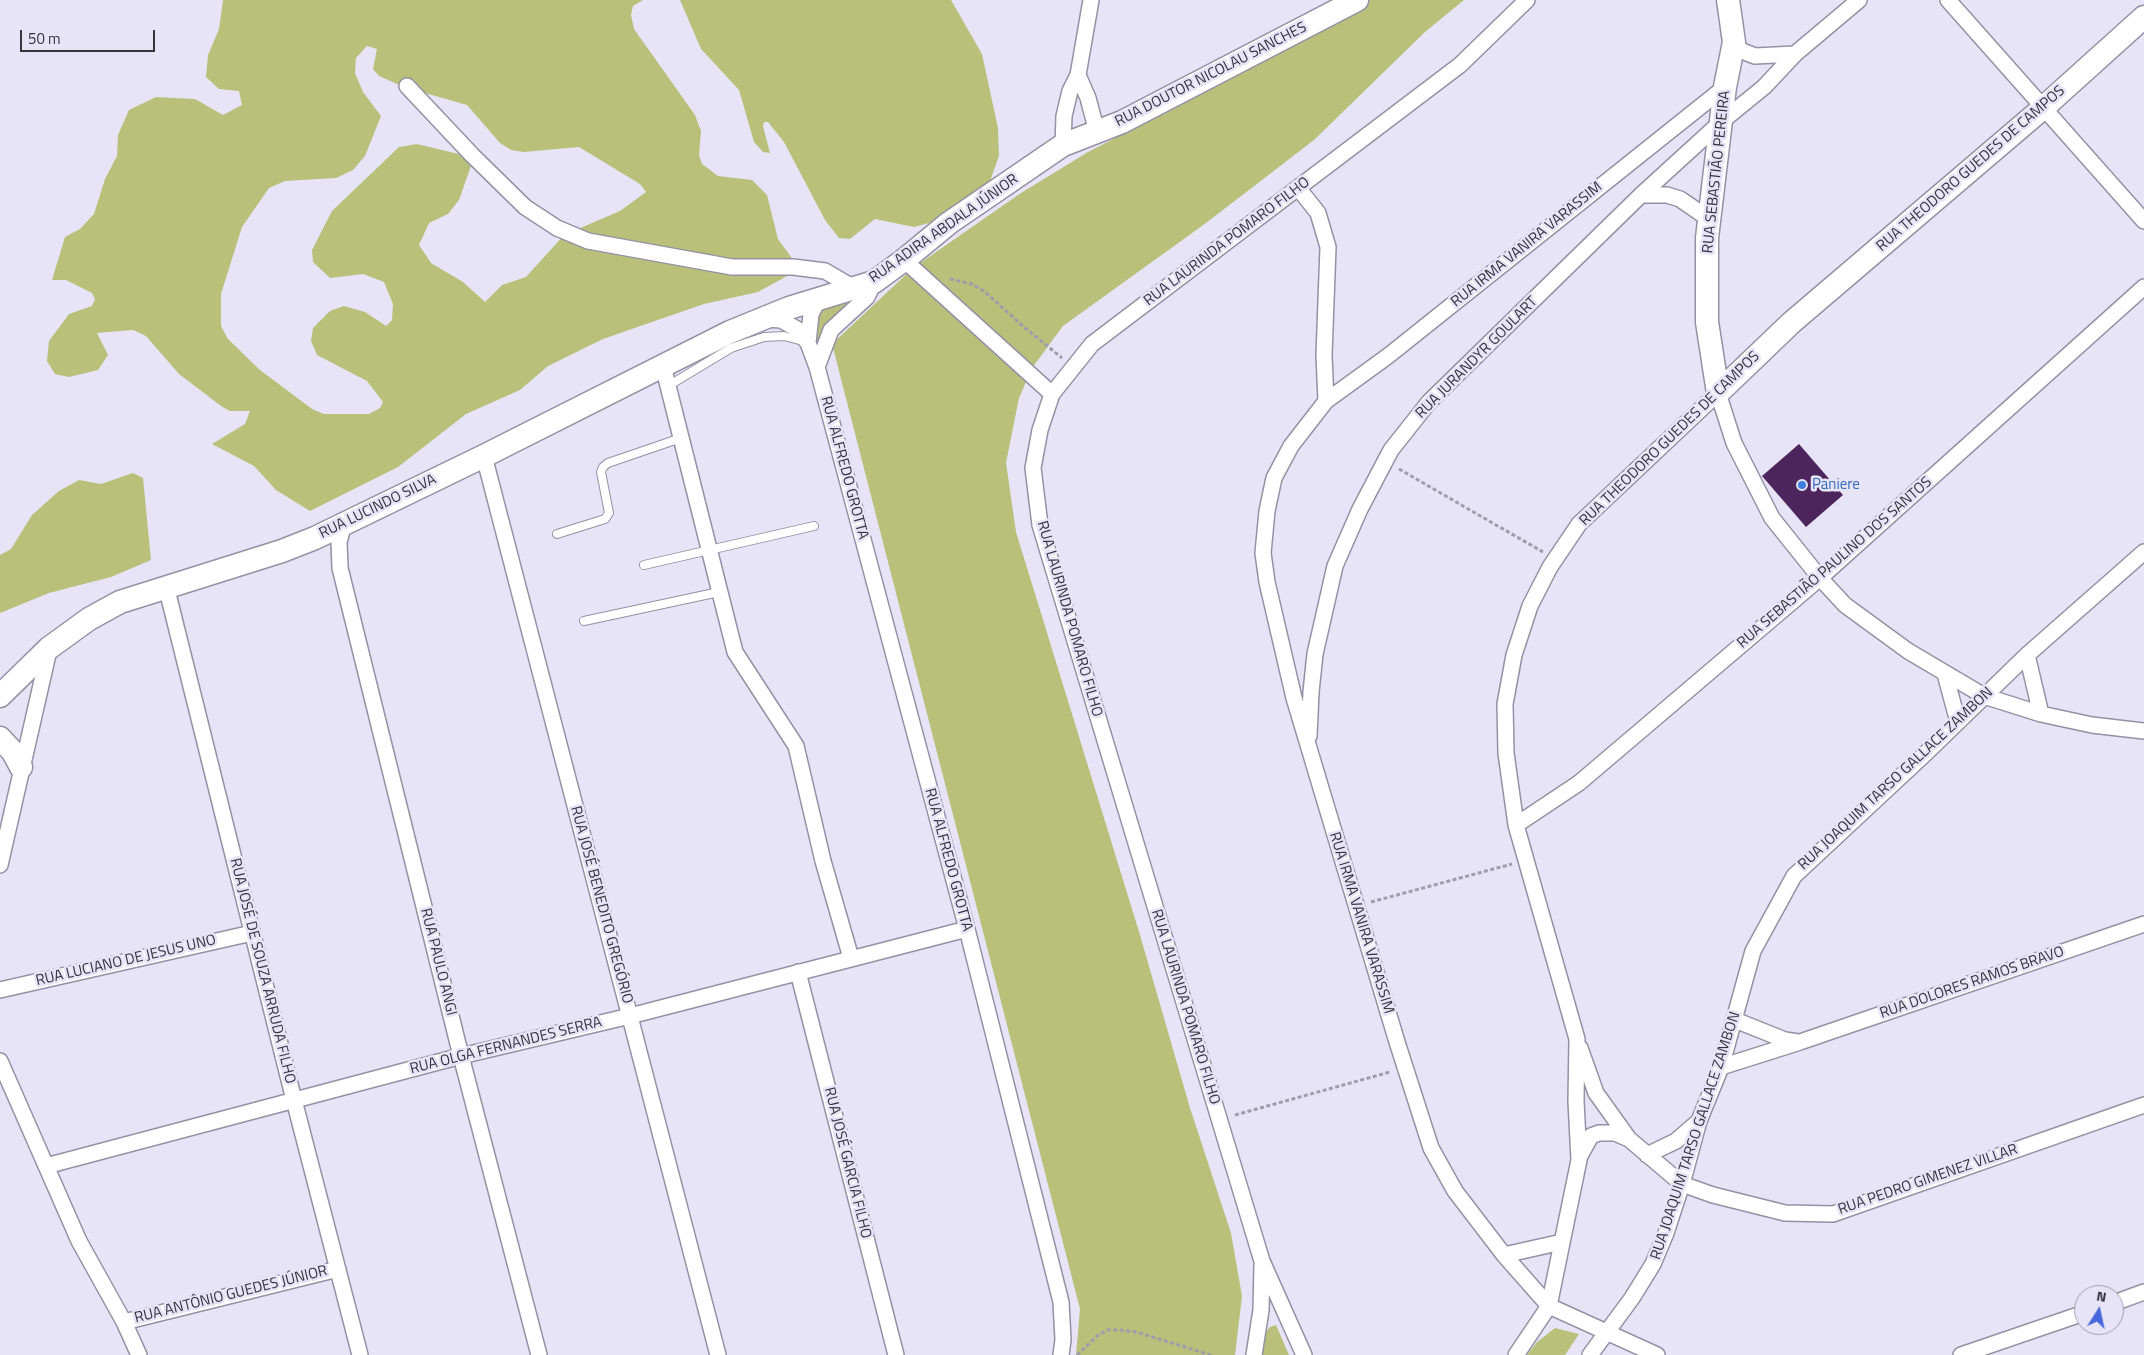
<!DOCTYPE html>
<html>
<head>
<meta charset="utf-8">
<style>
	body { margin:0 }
	#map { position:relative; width:2144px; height:1355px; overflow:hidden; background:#e7e4f8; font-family:"Titillium Web",sans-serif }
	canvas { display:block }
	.north { position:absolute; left:2074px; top:1285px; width:50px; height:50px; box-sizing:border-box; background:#e7e4f8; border:1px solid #a09dac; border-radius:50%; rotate:10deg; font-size:14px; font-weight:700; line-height:20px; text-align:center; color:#35333b }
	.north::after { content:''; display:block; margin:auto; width:18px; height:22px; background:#4667da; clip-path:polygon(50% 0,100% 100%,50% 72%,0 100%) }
	.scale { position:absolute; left:20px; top:30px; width:135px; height:22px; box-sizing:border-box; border:2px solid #35333b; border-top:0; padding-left:6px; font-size:15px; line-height:18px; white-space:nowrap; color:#35333b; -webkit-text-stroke:4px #e7e4f8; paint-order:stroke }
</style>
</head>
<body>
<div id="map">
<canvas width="2144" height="1355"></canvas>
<div class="north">N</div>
<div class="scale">50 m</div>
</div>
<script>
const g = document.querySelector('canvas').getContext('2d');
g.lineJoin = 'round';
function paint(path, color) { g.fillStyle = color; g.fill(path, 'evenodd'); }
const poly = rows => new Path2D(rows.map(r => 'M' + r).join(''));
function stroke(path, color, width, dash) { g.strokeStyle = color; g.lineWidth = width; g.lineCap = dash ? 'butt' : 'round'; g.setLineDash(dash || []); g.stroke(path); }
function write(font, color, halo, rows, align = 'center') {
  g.font = font + ' "Titillium Web",sans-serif'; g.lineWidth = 5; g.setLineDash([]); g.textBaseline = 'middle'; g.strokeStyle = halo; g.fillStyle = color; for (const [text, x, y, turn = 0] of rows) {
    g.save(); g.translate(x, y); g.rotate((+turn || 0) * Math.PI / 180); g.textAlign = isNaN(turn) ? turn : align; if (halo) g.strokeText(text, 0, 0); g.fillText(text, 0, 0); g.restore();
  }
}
const green = poly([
	[223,0,643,0,633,6,631,15,634,29,695,115,701,131,699,155,702,164,718,176,752,180,767,195,778,239,794,261,787,276,758,292,704,304,603,339,548,366,520,390,466,414,398,467,310,511,276,490,254,466,212,444,245,424,250,411,230,411,221,406,179,374,146,336,133,330,97,333,108,355,98,370,69,377,55,374,47,361,49,341,69,314,92,306,95,299,92,293,66,280,52,280,65,237,80,229,94,214,105,179,117,156,118,135,129,110,156,97,195,99,223,115,242,105,239,91,219,89,206,77,208,55,219,29],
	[367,46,377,49,373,69,379,76,404,87,467,105,500,143,511,150,524,152,579,147,640,184,646,192,620,211,564,235,526,277,502,285,485,302,463,282,431,263,419,245,429,223,448,214,459,200,472,163,463,155,417,144,399,147,332,211,312,250,313,262,330,278,363,274,384,282,393,304,392,320,386,326,365,312,344,306,330,311,313,328,311,341,317,355,367,381,383,402,380,408,369,414,324,414,312,409,260,370,228,339,221,326,221,294,242,227,269,188,285,181,336,178,353,170,365,156,381,116,363,92,355,73,356,58],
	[680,0,951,0,982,54,998,128,999,156,988,187,948,218,914,227,875,219,850,239,839,238,825,220,784,142,768,122,764,122,763,126,770,153,763,152,754,142,739,90,701,49],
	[1368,0,1464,0,1425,32,1314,140,1206,223,1063,326,1032,368,1019,398,1006,463,1016,532,1140,935,1190,1108,1231,1233,1242,1296,1235,1355,1076,1355,1080,1309,832,344,913,268,1021,193,1088,152,1239,74],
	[858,295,833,318,818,352,814,343,815,308],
	[133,473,143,478,151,560,111,577,49,593,0,613,0,555,11,549,32,515,59,491,79,480,101,484],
	[1276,1325,1289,1355,1261,1355,1265,1333,1270,1327],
	[1555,1328,1579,1334,1565,1355,1527,1355,1536,1343]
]);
const building = poly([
	[1799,444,1843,495,1806,527,1762,476]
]);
const path = poly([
	[950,279,972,284,984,291,1024,327,1062,358],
	[1399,469,1543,552],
	[1371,902,1512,864],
	[1235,1115,1390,1072],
	[1077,1355,1097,1336,1107,1330,1119,1330,1136,1332,1211,1355]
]);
const lane = poly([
	[668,386,731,348,764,337,784,336,803,341],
	[557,534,605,519,609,513,601,472,603,467,608,463,681,438],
	[644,565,814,526],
	[584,621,719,592]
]);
const street = poly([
	[1948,0,2144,221],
	[1734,42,1742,51,1755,56,1795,54],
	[1078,75,1088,98,1097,132],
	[407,86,472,155,525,207,557,228,588,241,732,267,793,267,825,271,854,288],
	[1063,145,1064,116,1070,91,1078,75,1091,0],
	[1299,189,1318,213,1328,247,1324,355,1326,401],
	[1641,195,1667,195,1680,199,1709,219],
	[904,260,1052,394],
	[819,299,811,314,808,343,817,367,967,929,1061,1302,1063,1340,1061,1355],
	[765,319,781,320,797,329,808,343],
	[663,366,735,652,796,746,823,861,851,958],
	[817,367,831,330,867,297,874,282],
	[484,456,718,1355],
	[344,524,339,542,340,568,461,1056,539,1355],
	[166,586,294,1100,360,1355],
	[2027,655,2041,714],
	[1945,674,1958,722],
	[1309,736,1311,692,1315,654,1335,566,1360,509,1391,450,1429,402,1641,195,1721,122,1764,87,1795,54,1859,0],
	[1516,825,1579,783,1820,578,2144,287],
	[0,865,49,650],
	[798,972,896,1355],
	[0,990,252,933],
	[1735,1020,1785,1040,1798,1042],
	[1580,1048,1596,1093,1629,1139,1682,1184,1713,1195,1785,1213,1833,1214,2144,1105],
	[0,1061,79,1241,124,1322,139,1355],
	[1721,1067,1800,1042,2144,924],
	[1647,1155,1676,1141,1699,1121],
	[1580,1156,1591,1136,1599,1133,1615,1133,1629,1139],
	[46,1166,461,1056,630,1016,967,929],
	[1504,1255,1562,1242],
	[2114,1303,2144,1292],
	[124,1322,338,1269],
	[1254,1355,1261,1310,1262,1265],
	[1304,1355,1262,1261,1040,525,1033,468,1040,430,1052,394,1092,344,1460,65,1527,0],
	[1516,1355,1549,1306,1579,1160,1576,1101,1577,1039,1516,825,1506,753,1505,704,1514,655,1530,606,1550,567,1579,524,1718,393,1734,443,1772,518,1820,578,1845,605,1908,651,1984,696,2041,714,2092,725,2144,731],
	[1590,1355,1632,1298,1653,1264,1666,1233,1682,1184,1699,1121,1721,1067,1753,951,1794,876,1926,753,2027,655,2144,552],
	[1657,1355,1549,1306,1504,1255,1455,1191,1431,1148,1397,1042,1294,698,1267,582,1263,553,1267,511,1274,478,1291,446,1326,401,1388,356,1725,87],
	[1961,1355,2084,1313]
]);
const secondary = poly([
	[1718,393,1791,323,2043,108,2144,17],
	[1718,393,1707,322,1707,238,1725,87,1734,42,1728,0],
	[0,696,49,648,89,619,120,602,282,551,315,538,484,456,730,332,789,308,874,282,904,260,949,223,1063,145,1122,122,1357,0],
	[0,738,13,752,21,767]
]);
const markers = [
	[1802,485,5,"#3f7fe0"]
];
const streetNames = [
	["RUA DOUTOR NICOLAU SANCHES",1211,75,-27],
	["RUA THEODORO GUEDES DE CAMPOS",1971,169,-41],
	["RUA SEBASTIÃO PEREIRA",1717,172,-84],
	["RUA ADIRA ABDALA JÚNIOR",944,229,-35],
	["RUA LAURINDA POMARO FILHO",1227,242,-37],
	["RUA IRMA VANIRA VARASSIM",1527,245,-39],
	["RUA JURANDYR GOULART",1477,358,-45],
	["RUA THEODORO GUEDES DE CAMPOS",1670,439,-44],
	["RUA ALFREDO GROTTA",844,468,75],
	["RUA LUCINDO SILVA",378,507,-26],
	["RUA SEBASTIÃO PAULINO DOS SANTOS",1835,563,-41],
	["RUA LAURINDA POMARO FILHO",1069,619,74],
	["RUA JOAQUIM TARSO GALLACE ZAMBON",1896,779,-43],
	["RUA ALFREDO GROTTA",948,860,75],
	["RUA JOSÉ BENEDITO GREGÓRIO",601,905,75],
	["RUA IRMA VANIRA VARASSIM",1361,923,73],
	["RUA LUCIANO DE JESUS UNO",126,961,-13],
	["RUA PAULO ANGI",438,962,76],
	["RUA JOSÉ DE SOUZA ARRUDA FILHO",262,971,76],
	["RUA DOLORES RAMOS BRAVO",1972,983,-19],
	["RUA LAURINDA POMARO FILHO",1185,1007,73],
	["RUA OLGA FERNANDES SERRA",506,1046,-14],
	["RUA JOAQUIM TARSO GALLACE ZAMBON",1696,1136,-72],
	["RUA JOSÉ GARCIA FILHO",847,1163,76],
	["RUA PEDRO GIMENEZ VILLAR",1928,1180,-19],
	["RUA ANTÔNIO GUEDES JÚNIOR",231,1295,-14]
];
const shopNames = [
	["Paniere",1812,485]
];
paint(green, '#b9c07a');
paint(building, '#4d255d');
stroke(lane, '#9491a4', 10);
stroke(street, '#9491a4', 18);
stroke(secondary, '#9491a4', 25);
stroke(path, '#9f9cab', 3, [4, 2.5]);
stroke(lane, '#fff', 8);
stroke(street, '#fff', 15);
stroke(secondary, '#fff', 22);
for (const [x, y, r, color] of markers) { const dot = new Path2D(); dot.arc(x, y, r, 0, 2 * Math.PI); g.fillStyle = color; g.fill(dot); stroke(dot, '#e7e4f8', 2); }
write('15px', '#35333b', '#e7e4f8', streetNames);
write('15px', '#366cbe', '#e7e4f8', shopNames, 'left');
</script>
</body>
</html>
